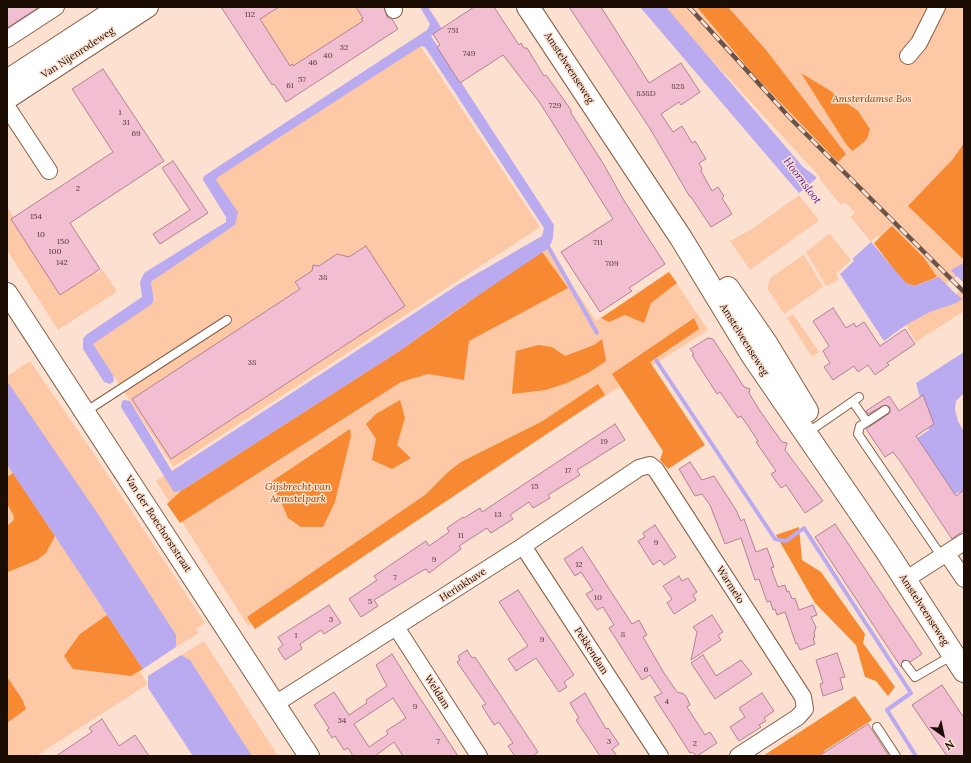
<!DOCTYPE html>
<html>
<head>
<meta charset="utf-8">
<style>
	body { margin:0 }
	#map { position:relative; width:971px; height:763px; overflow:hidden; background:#fde1d0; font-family:Lora,serif }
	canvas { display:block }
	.frame { position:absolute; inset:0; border:8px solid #1b0c04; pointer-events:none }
	.north { position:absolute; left:923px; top:715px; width:40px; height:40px; -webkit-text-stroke:3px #fde1d0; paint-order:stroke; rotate:147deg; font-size:11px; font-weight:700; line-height:16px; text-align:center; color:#1b0c04 }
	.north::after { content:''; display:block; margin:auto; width:14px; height:18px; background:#1b0c04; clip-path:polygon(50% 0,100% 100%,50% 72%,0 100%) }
</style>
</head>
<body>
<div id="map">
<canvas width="971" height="763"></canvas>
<div class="frame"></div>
<div class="north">N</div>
</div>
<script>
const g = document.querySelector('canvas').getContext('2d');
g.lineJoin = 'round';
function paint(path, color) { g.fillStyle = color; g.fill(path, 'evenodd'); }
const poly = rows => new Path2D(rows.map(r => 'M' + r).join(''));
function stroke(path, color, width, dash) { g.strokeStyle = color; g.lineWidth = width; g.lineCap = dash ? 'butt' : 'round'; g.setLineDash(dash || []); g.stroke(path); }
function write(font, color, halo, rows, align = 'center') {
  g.font = font + ' Lora,serif'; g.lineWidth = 3; g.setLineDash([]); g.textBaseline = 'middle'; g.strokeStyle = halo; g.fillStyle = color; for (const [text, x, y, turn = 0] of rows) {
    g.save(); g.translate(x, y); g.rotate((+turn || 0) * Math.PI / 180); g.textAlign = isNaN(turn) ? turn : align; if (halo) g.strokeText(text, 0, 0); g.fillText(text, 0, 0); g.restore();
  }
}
const green = poly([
	[279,7,356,7,363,18,361,19,363,21,293,66,292,64,290,66,260,19],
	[663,7,964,7,964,311,916,342,906,325,930,312,949,305,878,235,836,274,839,280,826,286,806,252,855,213,845,202,750,270,730,241,752,229,798,196,820,177],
	[419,44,540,227,173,467,93,344,94,340,156,299,146,283,234,226,206,184],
	[7,207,61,289,93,268,97,274,102,269,116,290,115,293,58,330,7,250],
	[540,237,596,321,669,272,708,330,248,626,156,481],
	[804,255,823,287,784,314,767,288,771,277],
	[793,314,819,352,812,357,787,318],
	[30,361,92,451,205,623,196,629,199,633,176,647,176,643,137,667,148,684,36,756,7,756,7,376],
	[204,641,278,756,252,756,190,660,181,655]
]);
const forest = poly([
	[697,7,728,7,766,50,846,154,838,162,754,75],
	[801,73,829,90,858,111,870,129,867,139,858,147,852,151,846,144],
	[964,143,964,260,908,206,953,159],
	[892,226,924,258,937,277,914,286,906,283,901,279,874,243],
	[538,253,543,253,568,288,469,341,464,380,428,374,401,382,180,523,167,504,181,491,401,350],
	[669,272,677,283,651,303,644,323,625,315,609,322,601,318],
	[694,318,699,329,650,362,705,445,668,469,660,460,663,451,612,374],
	[602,339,606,361,588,373,567,383,546,390,512,394,516,351,538,345,552,347,565,356,594,345],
	[598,384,605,395,255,629,247,617,425,495,448,472,461,462,541,422],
	[400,400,405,418,397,445,411,458,392,469,372,460,376,439,366,424,376,414],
	[350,429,351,436,335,502,323,527,301,527,288,518,279,497,268,484],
	[13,473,55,536,46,553,37,560,8,572,7,526,13,521,14,518,13,514,7,504,7,477],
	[799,527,802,560,821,572,865,634,863,643,895,687,888,696,876,681,865,677,856,645,815,603,776,535],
	[107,615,143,669,131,676,73,669,64,656,80,634],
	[7,677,22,699,26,709,7,723],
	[855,696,872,720,824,751,827,756,763,756]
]);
const water = poly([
	[420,7,428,7,442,29,431,36,554,225,553,238,549,248,452,313,401,350,181,491,174,492,121,407,122,401,124,400,130,401,172,471,459,284,542,236,544,228,425,47,421,46,218,177,216,180,238,212,235,225,152,281,151,284,154,299,152,304,93,344,113,375,114,381,110,384,104,382,83,349,83,339,86,335,142,297,140,282,144,273,226,222,226,217,203,180,204,176,427,30,430,24],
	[640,7,666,7,803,167,815,176,906,283,914,286,939,277,946,284,956,276,951,270,964,263,964,288,956,294,962,299,956,303,930,312,906,325,884,341,840,274,854,261,798,192],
	[964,352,964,393,956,401,955,409,958,421,964,432,964,499,959,492,952,496,914,440,929,430,916,383],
	[7,381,98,514,176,635,176,647,143,669,55,536,8,466,7,467],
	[181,655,190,660,252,756,193,756,148,688,148,676]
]);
const pier = poly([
	[818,177,871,242,851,260,798,194],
	[957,276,964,283,964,288,956,294,946,284]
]);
const stream = poly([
	[549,248,597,333],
	[656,360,775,539,786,541,804,528,911,693,887,710,916,756]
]);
const building = poly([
	[7,7,39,7,7,28,7,7],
	[221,7,279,7,260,19,290,66,292,64,293,66,363,21,361,19,363,18,356,7,384,7,387,17,392,19,398,29,286,102,274,84,272,85,221,7],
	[474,7,494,7,519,45,521,43,524,48,527,48,544,76,546,75,571,110,571,113,604,165,623,199,665,264,629,288,632,291,600,312,561,252,613,219,540,103,503,55,460,83,437,47,440,45,433,34,474,7],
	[569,7,601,7,649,83,681,63,700,92,681,105,679,102,661,114,673,132,682,126,692,143,695,141,706,159,699,163,702,169,701,171,712,191,718,187,724,196,722,198,732,214,711,227,691,197,690,197,649,127,569,7],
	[103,69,164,161,70,223,100,269,60,295,11,219,113,152,72,89,103,69],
	[173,161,208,213,160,244,153,234,190,210,162,168,173,161],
	[366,246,405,306,171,459,132,399,300,289,295,282,312,271,313,265,319,266,337,254,349,257,366,246],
	[833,308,846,328,854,323,856,327,864,322,880,346,905,329,915,344,887,363,889,365,875,375,868,365,858,372,854,366,833,380,824,367,830,363,823,351,829,346,813,321,833,308],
	[708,338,713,339,744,387,750,389,749,393,760,411,782,442,787,443,785,450,823,501,805,513,786,485,781,488,771,474,776,471,756,442,758,441,748,426,741,416,738,418,720,392,717,394,692,355,694,354,690,349,708,338],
	[923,395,934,424,916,436,956,496,964,490,964,530,952,539,900,461,893,452,885,457,866,429,890,413,890,407,885,405,868,414,866,411,889,396,899,411,923,395],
	[615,424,625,440,577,470,580,475,548,495,550,498,533,508,529,502,510,515,513,519,491,533,487,528,459,546,461,549,429,573,426,569,420,572,374,600,378,606,361,617,349,599,377,580,374,576,426,541,429,546,449,532,447,528,463,517,464,518,480,508,482,512,615,424],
	[690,462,702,480,714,476,736,510,741,521,744,519,756,552,767,548,774,567,771,568,778,587,785,585,787,592,789,591,792,599,795,598,799,610,813,605,817,615,811,617,816,627,814,633,815,637,813,638,815,644,800,650,797,643,796,644,785,612,777,615,775,609,773,610,770,601,767,602,759,579,755,580,741,538,725,544,710,505,702,494,695,496,679,469,690,462],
	[835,524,922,654,910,662,903,660,901,667,815,537,835,524],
	[655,525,676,557,664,565,660,560,653,565,638,541,645,537,643,533,655,525],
	[582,547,632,624,639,620,647,635,643,637,664,673,677,692,684,694,687,698,690,705,687,707,705,735,710,732,717,743,697,756,692,752,690,753,654,697,662,693,650,675,642,680,609,628,614,625,603,607,597,610,586,594,593,590,581,572,575,576,564,559,582,547],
	[679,576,682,581,688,578,697,592,693,595,696,600,674,614,667,603,672,599,663,586,679,576],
	[518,590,574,675,564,682,567,687,559,692,536,658,516,671,508,659,528,646,499,602,518,590],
	[329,605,341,623,324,634,321,630,300,644,302,649,285,660,278,649,283,645,278,637,329,605],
	[712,615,723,632,718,635,721,640,691,660,697,632,693,627,712,615],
	[467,650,472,658,475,657,538,752,533,756,515,756,508,746,513,743,499,722,494,725,482,706,486,704,457,662,460,660,458,656,467,650],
	[837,653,845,677,840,678,843,689,823,696,820,684,823,683,816,660,837,653],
	[392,654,412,686,458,756,403,756,394,742,375,756,353,756,348,748,344,750,335,736,332,738,327,730,329,728,314,705,334,692,349,715,367,703,366,700,387,686,376,665,392,654],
	[393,698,406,718,386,731,388,734,369,747,354,724,393,698],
	[703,655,716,676,741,660,752,674,715,699,691,663,703,655],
	[942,685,964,718,964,756,947,756,912,705,942,685],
	[585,693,606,729,608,728,619,744,612,749,617,756,600,756,576,720,579,718,570,703,585,693],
	[762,693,774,711,764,718,766,721,759,725,761,727,739,741,730,727,745,717,739,708,762,693],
	[102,719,119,746,135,735,149,756,56,756,92,732,89,728,102,719],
	[868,724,889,756,819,756,868,724]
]);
const service = poly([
	[853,402,867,422,860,426,858,434,942,557],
	[85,412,227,320],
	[867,422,885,410],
	[807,433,859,397],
	[906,665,915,677,953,655],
	[877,727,896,756]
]);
const minor = poly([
	[393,7,394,10],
	[7,39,56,7],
	[908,56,919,43,937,7],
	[7,107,49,171],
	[523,546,660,756],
	[947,554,964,579],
	[905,580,964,542],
	[396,627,479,756],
	[275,704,523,546,639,468,650,465,656,470,803,697,805,709,798,717,738,756]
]);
const tertiary = poly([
	[7,80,119,7],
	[7,99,148,7],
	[7,293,309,756]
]);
const secondary = poly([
	[528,7,681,238,752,355,887,552,964,671],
	[728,288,766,343,807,411]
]);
const rail = poly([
	[689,7,791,119,964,292]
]);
const numberNames = [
	["112",250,15],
	["751",453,31],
	["32",344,48],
	["749",469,54],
	["40",328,56],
	["46",313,63],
	["57",302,80],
	["61",290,86],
	["828",678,87],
	["838D",646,94],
	["729",555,106],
	["1",120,113],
	["31",126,123],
	["69",136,134],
	["2",78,189],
	["154",36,217],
	["10",41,235],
	["150",63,242],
	["711",598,243],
	["100",55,252],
	["142",62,263],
	["709",612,264],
	["38",323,278],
	["38",252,363],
	["19",604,442],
	["17",568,471],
	["15",535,487],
	["13",498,515],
	["11",461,536],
	["9",656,543],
	["9",434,560],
	["12",579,565],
	["7",395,578],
	["10",598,598],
	["5",370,602],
	["3",331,620],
	["8",623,635],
	["1",296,636],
	["9",542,640],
	["6",646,670],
	["4",667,702],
	["9",415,707],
	["34",342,721],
	["7",438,742],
	["3",609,742],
	["2",695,744]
];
const streetNames = [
	["Van Nijenrodeweg",78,53,-33],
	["Amstelveenseweg",569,68,57],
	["Amstelveenseweg",744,340,58],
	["Van der Boechorststraat",158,524,57],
	["Herinkhave",463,585,-33],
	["Warmelo",730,585,57],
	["Amstelveenseweg",924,610,57],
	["Pekkendam",591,651,57],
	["Weldam",437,692,57]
];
const parkNames = [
	["Amsterdamse Bos",872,99],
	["Gijsbrecht van",298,487],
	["Aemstelpark",298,499]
];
const waterNames = [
	["Hoornsloot",802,181,53]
];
paint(green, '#fdc8a6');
paint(forest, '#f68931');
paint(water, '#baaaef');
paint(pier, '#fde1d0');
stroke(stream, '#baaaef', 4);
paint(building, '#f2bed1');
stroke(building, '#b28194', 1);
stroke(service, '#865f45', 10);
stroke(minor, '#865f45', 18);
stroke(tertiary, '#865f45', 22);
stroke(secondary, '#865f45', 24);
stroke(service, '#fff', 8);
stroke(minor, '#fff', 16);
stroke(tertiary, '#fff', 20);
stroke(secondary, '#fff', 22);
stroke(rail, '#685449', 4.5);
stroke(rail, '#fde1d0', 3, [9]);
write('8px', '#513837', null, numberNames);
write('10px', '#1b0c04', '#fde1d0', streetNames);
write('italic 10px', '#884200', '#fde1d0', parkNames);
write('italic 11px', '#531ba1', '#fde1d0', waterNames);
</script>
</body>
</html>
